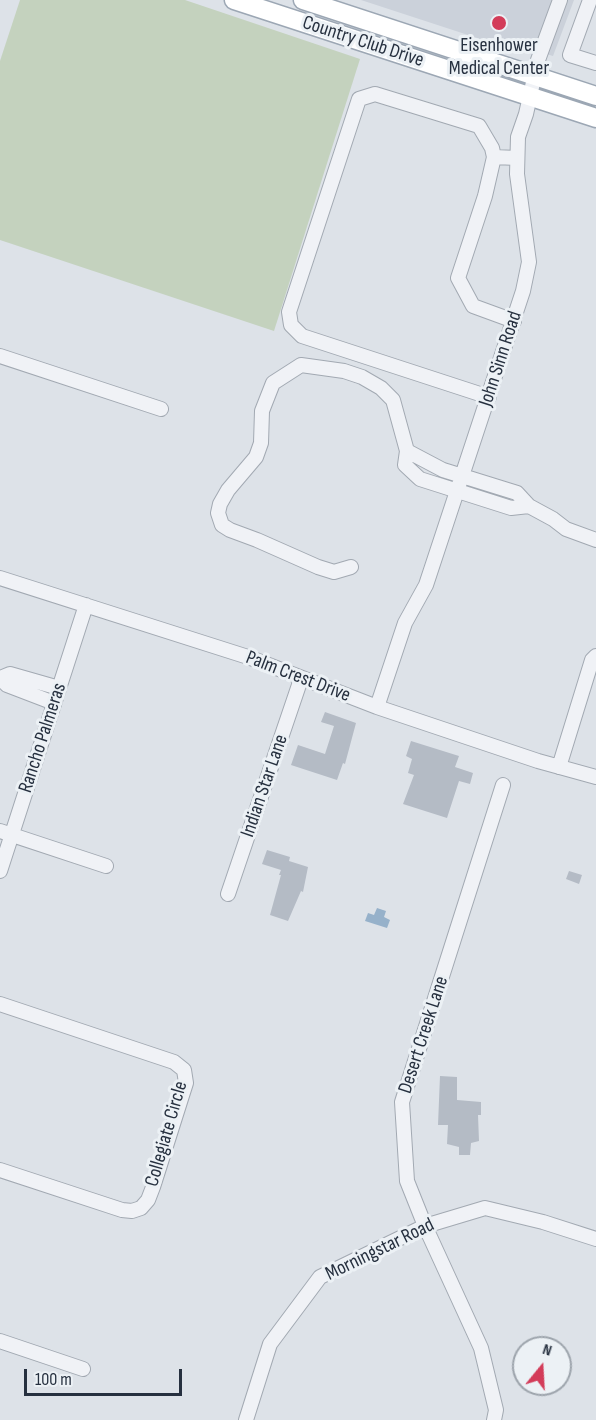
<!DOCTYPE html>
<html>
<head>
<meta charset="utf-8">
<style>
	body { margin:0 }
	#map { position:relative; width:596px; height:1420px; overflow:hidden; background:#dde2e8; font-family:"Sofia Sans Condensed",sans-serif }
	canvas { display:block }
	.north { position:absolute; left:512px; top:1336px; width:60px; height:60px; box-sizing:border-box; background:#ecf1f5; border:2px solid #9da4ac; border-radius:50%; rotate:18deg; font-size:16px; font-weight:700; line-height:24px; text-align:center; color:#26303f }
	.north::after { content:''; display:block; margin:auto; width:21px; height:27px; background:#d33c59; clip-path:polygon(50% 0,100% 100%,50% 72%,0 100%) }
	.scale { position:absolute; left:24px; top:1369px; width:158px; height:27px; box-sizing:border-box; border:3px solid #26303f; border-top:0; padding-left:8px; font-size:18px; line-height:21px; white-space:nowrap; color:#26303f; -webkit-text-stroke:4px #ecf1f5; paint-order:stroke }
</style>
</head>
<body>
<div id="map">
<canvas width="596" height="1420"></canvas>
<div class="north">N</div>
<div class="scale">100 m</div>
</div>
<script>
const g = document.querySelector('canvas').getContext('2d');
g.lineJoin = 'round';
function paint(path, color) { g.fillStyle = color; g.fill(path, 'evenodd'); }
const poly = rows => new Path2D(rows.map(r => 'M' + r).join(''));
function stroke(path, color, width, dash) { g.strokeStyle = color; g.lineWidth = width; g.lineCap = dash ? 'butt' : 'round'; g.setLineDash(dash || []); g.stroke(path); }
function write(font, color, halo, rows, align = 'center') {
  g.font = font + ' "Sofia Sans Condensed",sans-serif'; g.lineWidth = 6; g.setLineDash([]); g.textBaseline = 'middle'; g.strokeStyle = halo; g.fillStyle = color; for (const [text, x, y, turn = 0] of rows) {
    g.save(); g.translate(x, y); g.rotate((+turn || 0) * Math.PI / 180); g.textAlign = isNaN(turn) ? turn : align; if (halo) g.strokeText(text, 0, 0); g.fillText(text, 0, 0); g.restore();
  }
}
const built = poly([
	[361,0,574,0,553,56,523,47,517,51]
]);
const green = poly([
	[20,0,185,0,360,59,274,331,0,240,0,61]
]);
const water = poly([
	[377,908,386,911,384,917,390,920,387,928,365,921,368,913,374,915]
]);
const building = poly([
	[325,712,356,723,345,764,343,763,337,780,291,765,298,745,325,754,334,726,321,722],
	[411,741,459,756,455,767,473,773,470,784,459,781,447,818,403,804,414,775,408,773,412,759,406,756],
	[267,850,290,857,289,861,308,867,303,892,301,891,288,921,270,915,281,875,279,875,281,870,262,864],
	[569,871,582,875,579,884,566,879],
	[440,1076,457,1077,457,1100,481,1102,481,1115,478,1115,479,1141,471,1143,470,1155,459,1155,459,1147,447,1144,448,1125,438,1125]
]);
const minor = poly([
	[590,0,570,55,596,63],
	[494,157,485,196,458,278,473,306,514,321],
	[0,356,161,409],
	[489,397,302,336,291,325,289,312,359,99,375,94,479,126,492,148,494,157,517,158],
	[407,451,443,470,517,493,529,506,553,519,566,529,596,540],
	[351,567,334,572,318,567,257,540,230,530,222,525,218,513,220,504,228,490,256,457,261,443,262,411,273,383,301,365,344,371,362,377,381,388,393,400,407,451,405,465,420,479,511,508,529,506],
	[0,578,248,657,377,707,538,761,596,777],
	[54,703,7,685,0,678,10,674,59,688],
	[377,707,405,623,426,585,523,291,529,262,517,174,518,137,526,114,538,60,560,0],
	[559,767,592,660,596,656],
	[0,831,106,866],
	[0,871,86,605],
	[228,894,301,679],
	[0,1004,174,1062,184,1070,186,1083,153,1187,148,1200,141,1208,132,1211,122,1210,0,1170],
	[0,1341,83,1369],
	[246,1420,270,1344,320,1277,425,1226,485,1208,543,1222,596,1239],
	[494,1420,496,1410,481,1348,425,1226,407,1181,402,1102,503,785]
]);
const major = poly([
	[234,0,596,118],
	[303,0,596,96]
]);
const markers = [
	[499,23,8,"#d33c59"]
];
const streetNames = [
	["Country Club Drive",363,42,18],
	["John Sinn Road",501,359,-72],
	["Palm Crest Drive",298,677,21],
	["Rancho Palmeras",43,738,-72],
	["Indian Star Lane",265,786,-71],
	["Desert Creek Lane",424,1035,-72],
	["Collegiate Circle",167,1134,-74],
	["Morningstar Road",380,1250,-26]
];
const poiNames = [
	["Eisenhower",499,46],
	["Medical Center",499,69]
];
paint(built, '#cbd1da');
paint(green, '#c4d2be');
paint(water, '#96b1ca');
paint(building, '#b4bbc5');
stroke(minor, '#a2a9b2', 16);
stroke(major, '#9ca7b4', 21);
stroke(minor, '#f0f2f6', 14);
stroke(major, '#fff', 18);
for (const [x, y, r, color] of markers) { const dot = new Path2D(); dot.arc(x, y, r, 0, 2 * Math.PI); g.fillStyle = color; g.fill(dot); stroke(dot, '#ecf1f5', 2); }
write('20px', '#26303f', '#ecf1f5', streetNames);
write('20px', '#26303f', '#ecf1f5', poiNames);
</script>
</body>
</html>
